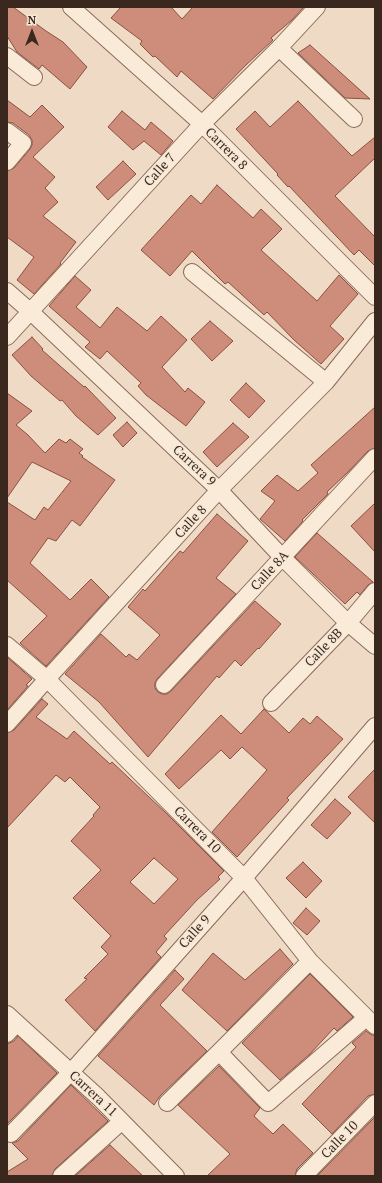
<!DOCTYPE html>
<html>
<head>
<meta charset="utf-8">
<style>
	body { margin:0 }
	#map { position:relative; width:382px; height:1183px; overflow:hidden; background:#efdbc5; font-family:"PT Serif",serif }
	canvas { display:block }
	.frame { position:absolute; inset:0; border:8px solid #3a271e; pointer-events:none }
	.north { position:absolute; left:12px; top:12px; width:40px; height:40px; -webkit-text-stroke:3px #f6e6d4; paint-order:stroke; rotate:0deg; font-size:11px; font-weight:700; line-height:16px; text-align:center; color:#3a271e }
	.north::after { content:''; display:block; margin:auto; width:14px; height:18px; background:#3a271e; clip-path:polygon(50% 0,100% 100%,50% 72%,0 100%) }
</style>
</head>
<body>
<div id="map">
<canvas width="382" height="1183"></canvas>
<div class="frame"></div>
<div class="north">N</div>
</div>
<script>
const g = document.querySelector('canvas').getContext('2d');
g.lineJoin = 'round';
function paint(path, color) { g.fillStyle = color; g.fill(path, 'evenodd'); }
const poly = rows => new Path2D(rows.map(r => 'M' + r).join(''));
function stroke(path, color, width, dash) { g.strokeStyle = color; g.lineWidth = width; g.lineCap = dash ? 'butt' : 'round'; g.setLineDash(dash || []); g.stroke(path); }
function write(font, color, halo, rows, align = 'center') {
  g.font = font + ' "PT Serif",serif'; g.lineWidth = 3; g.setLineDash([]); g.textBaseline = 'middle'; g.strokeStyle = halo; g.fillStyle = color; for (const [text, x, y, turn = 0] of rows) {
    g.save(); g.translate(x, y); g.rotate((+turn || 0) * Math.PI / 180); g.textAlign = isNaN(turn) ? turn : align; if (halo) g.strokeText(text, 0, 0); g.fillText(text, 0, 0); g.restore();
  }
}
const building = poly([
	[7,7,13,7,46,31,63,42,87,67,70,89,42,65,39,69,17,52,7,36,7,7],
	[121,7,171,7,182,19,193,7,304,7,292,20,271,38,273,40,246,65,213,99,181,71,177,77,155,56,153,57,140,44,142,41,111,18,121,7],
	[310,45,370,99,345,98,298,53,310,45],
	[7,100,30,117,42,105,64,127,33,157,55,177,45,188,58,202,43,216,76,242,60,263,61,264,34,294,17,280,34,257,7,237,7,171,14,168,30,149,32,145,32,140,29,135,13,123,7,122,7,100],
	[298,101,352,156,375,137,375,158,335,196,375,237,375,266,359,250,354,255,289,186,288,187,277,175,278,174,236,129,255,111,270,127,298,101],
	[122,111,145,130,151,122,173,141,161,155,144,141,133,150,108,127,122,111],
	[123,161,136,174,108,200,96,187,123,161],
	[217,185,253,218,261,209,282,229,261,250,317,301,339,275,358,294,330,326,344,339,321,364,294,340,267,312,264,315,228,282,225,284,192,251,170,276,141,250,191,195,201,204,217,185],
	[75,276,91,290,76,307,100,328,117,307,147,331,161,316,187,340,162,367,185,392,188,388,205,402,186,426,146,395,138,386,141,383,107,351,100,359,85,347,90,342,49,306,75,276],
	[210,321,233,341,212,361,191,339,210,321],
	[32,337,43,349,42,350,84,387,85,386,116,418,98,435,76,416,62,400,60,401,31,376,12,355,32,337],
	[246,383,265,401,249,418,230,400,246,383],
	[7,393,32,411,16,425,28,435,45,453,59,439,66,443,70,439,83,449,79,453,83,456,82,457,115,480,80,526,72,520,56,541,48,538,30,563,70,600,91,579,109,597,46,666,20,643,47,616,7,580,7,502,35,520,44,507,48,510,71,481,32,462,7,498,7,393],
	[375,407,375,448,368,451,347,473,327,492,328,494,302,520,303,521,285,541,260,519,275,501,261,491,277,475,298,491,318,473,311,465,375,407],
	[127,422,137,433,123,447,113,435,127,422],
	[233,423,249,437,217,467,203,452,233,423],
	[375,503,375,552,351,526,375,503],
	[217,514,248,541,216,578,236,594,157,679,155,683,155,688,158,692,162,694,167,694,171,691,255,601,281,624,259,649,258,648,241,666,235,660,219,678,217,676,148,757,99,702,65,674,101,634,126,657,129,654,137,660,160,635,128,607,143,589,145,591,180,551,183,553,217,514],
	[317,533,373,582,368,585,360,595,357,592,345,604,295,557,317,533],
	[7,657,32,679,26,685,28,686,7,710,7,657],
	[42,699,48,704,36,717,67,739,74,731,110,764,112,762,166,813,224,871,218,877,220,879,197,900,164,936,167,939,156,952,161,957,95,1031,65,1000,87,979,84,978,108,954,101,947,111,936,73,898,101,870,71,841,94,816,93,815,100,807,70,777,65,782,56,775,7,828,7,733,14,730,42,699],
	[154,858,178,879,154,904,130,882,154,858],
	[264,709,289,733,303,718,310,724,317,716,343,739,287,798,289,800,237,857,212,832,267,770,242,747,230,759,221,750,179,789,165,774,221,715,241,734,264,709],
	[375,769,375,823,348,797,375,769],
	[335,799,351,813,327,839,311,825,335,799],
	[303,862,322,881,306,898,286,878,303,862],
	[306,908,320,921,307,935,293,923,306,908],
	[280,949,293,964,227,1031,182,990,213,953,245,980,280,949],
	[175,970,184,979,160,1005,207,1051,160,1096,154,1105,98,1056,175,970],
	[310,974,353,1017,337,1031,334,1028,310,1054,280,1080,242,1043,310,974],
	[366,1031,372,1035,375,1035,375,1094,368,1096,332,1134,302,1104,356,1047,352,1043,366,1031],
	[18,1036,57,1073,7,1124,7,1044,14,1041,18,1036],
	[219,1066,260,1108,254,1116,273,1134,283,1124,313,1153,297,1169,295,1176,207,1176,230,1154,178,1105,219,1066],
	[71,1085,108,1121,55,1169,52,1176,7,1176,7,1172,28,1159,12,1143,18,1141,71,1085],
	[375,1117,375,1176,317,1176,375,1117],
	[110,1145,143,1176,75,1176,110,1145]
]);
const minor = poly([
	[71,7,202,124,375,297],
	[279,48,354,119],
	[7,56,34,77],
	[7,131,23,143,7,162],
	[192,272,326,382],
	[7,291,31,312,219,490,282,557,348,623,375,646],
	[7,337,202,124,279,48,317,7],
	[7,645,47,679,244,878,310,961,375,1026],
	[164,685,375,457],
	[271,703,348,623,375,591],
	[7,724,47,679,219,490,326,382,375,321],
	[7,1014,98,1097,176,1176],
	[7,1034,16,1024],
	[219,1052,268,1103,366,1018],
	[167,1103,219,1052,310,961],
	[11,1134,70,1073,244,878,375,726],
	[61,1176,121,1122],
	[304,1176,375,1103]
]);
const streetNames = [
	["Carrera 8",226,149,45],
	["Calle 7",160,170,-48],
	["Carrera 9",194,466,43],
	["Calle 8",191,522,-47],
	["Calle 8A",270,571,-47],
	["Calle 8B",324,648,-46],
	["Carrera 10",197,830,45],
	["Calle 9",195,932,-48],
	["Carrera 11",93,1094,43],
	["Calle 10",340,1140,-46]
];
paint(building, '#ce8d7a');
stroke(building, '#8b4f3f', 1);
stroke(minor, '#8b6b5a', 18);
stroke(minor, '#faead8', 16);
write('13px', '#3a271e', '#f6e6d4', streetNames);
</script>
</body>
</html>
